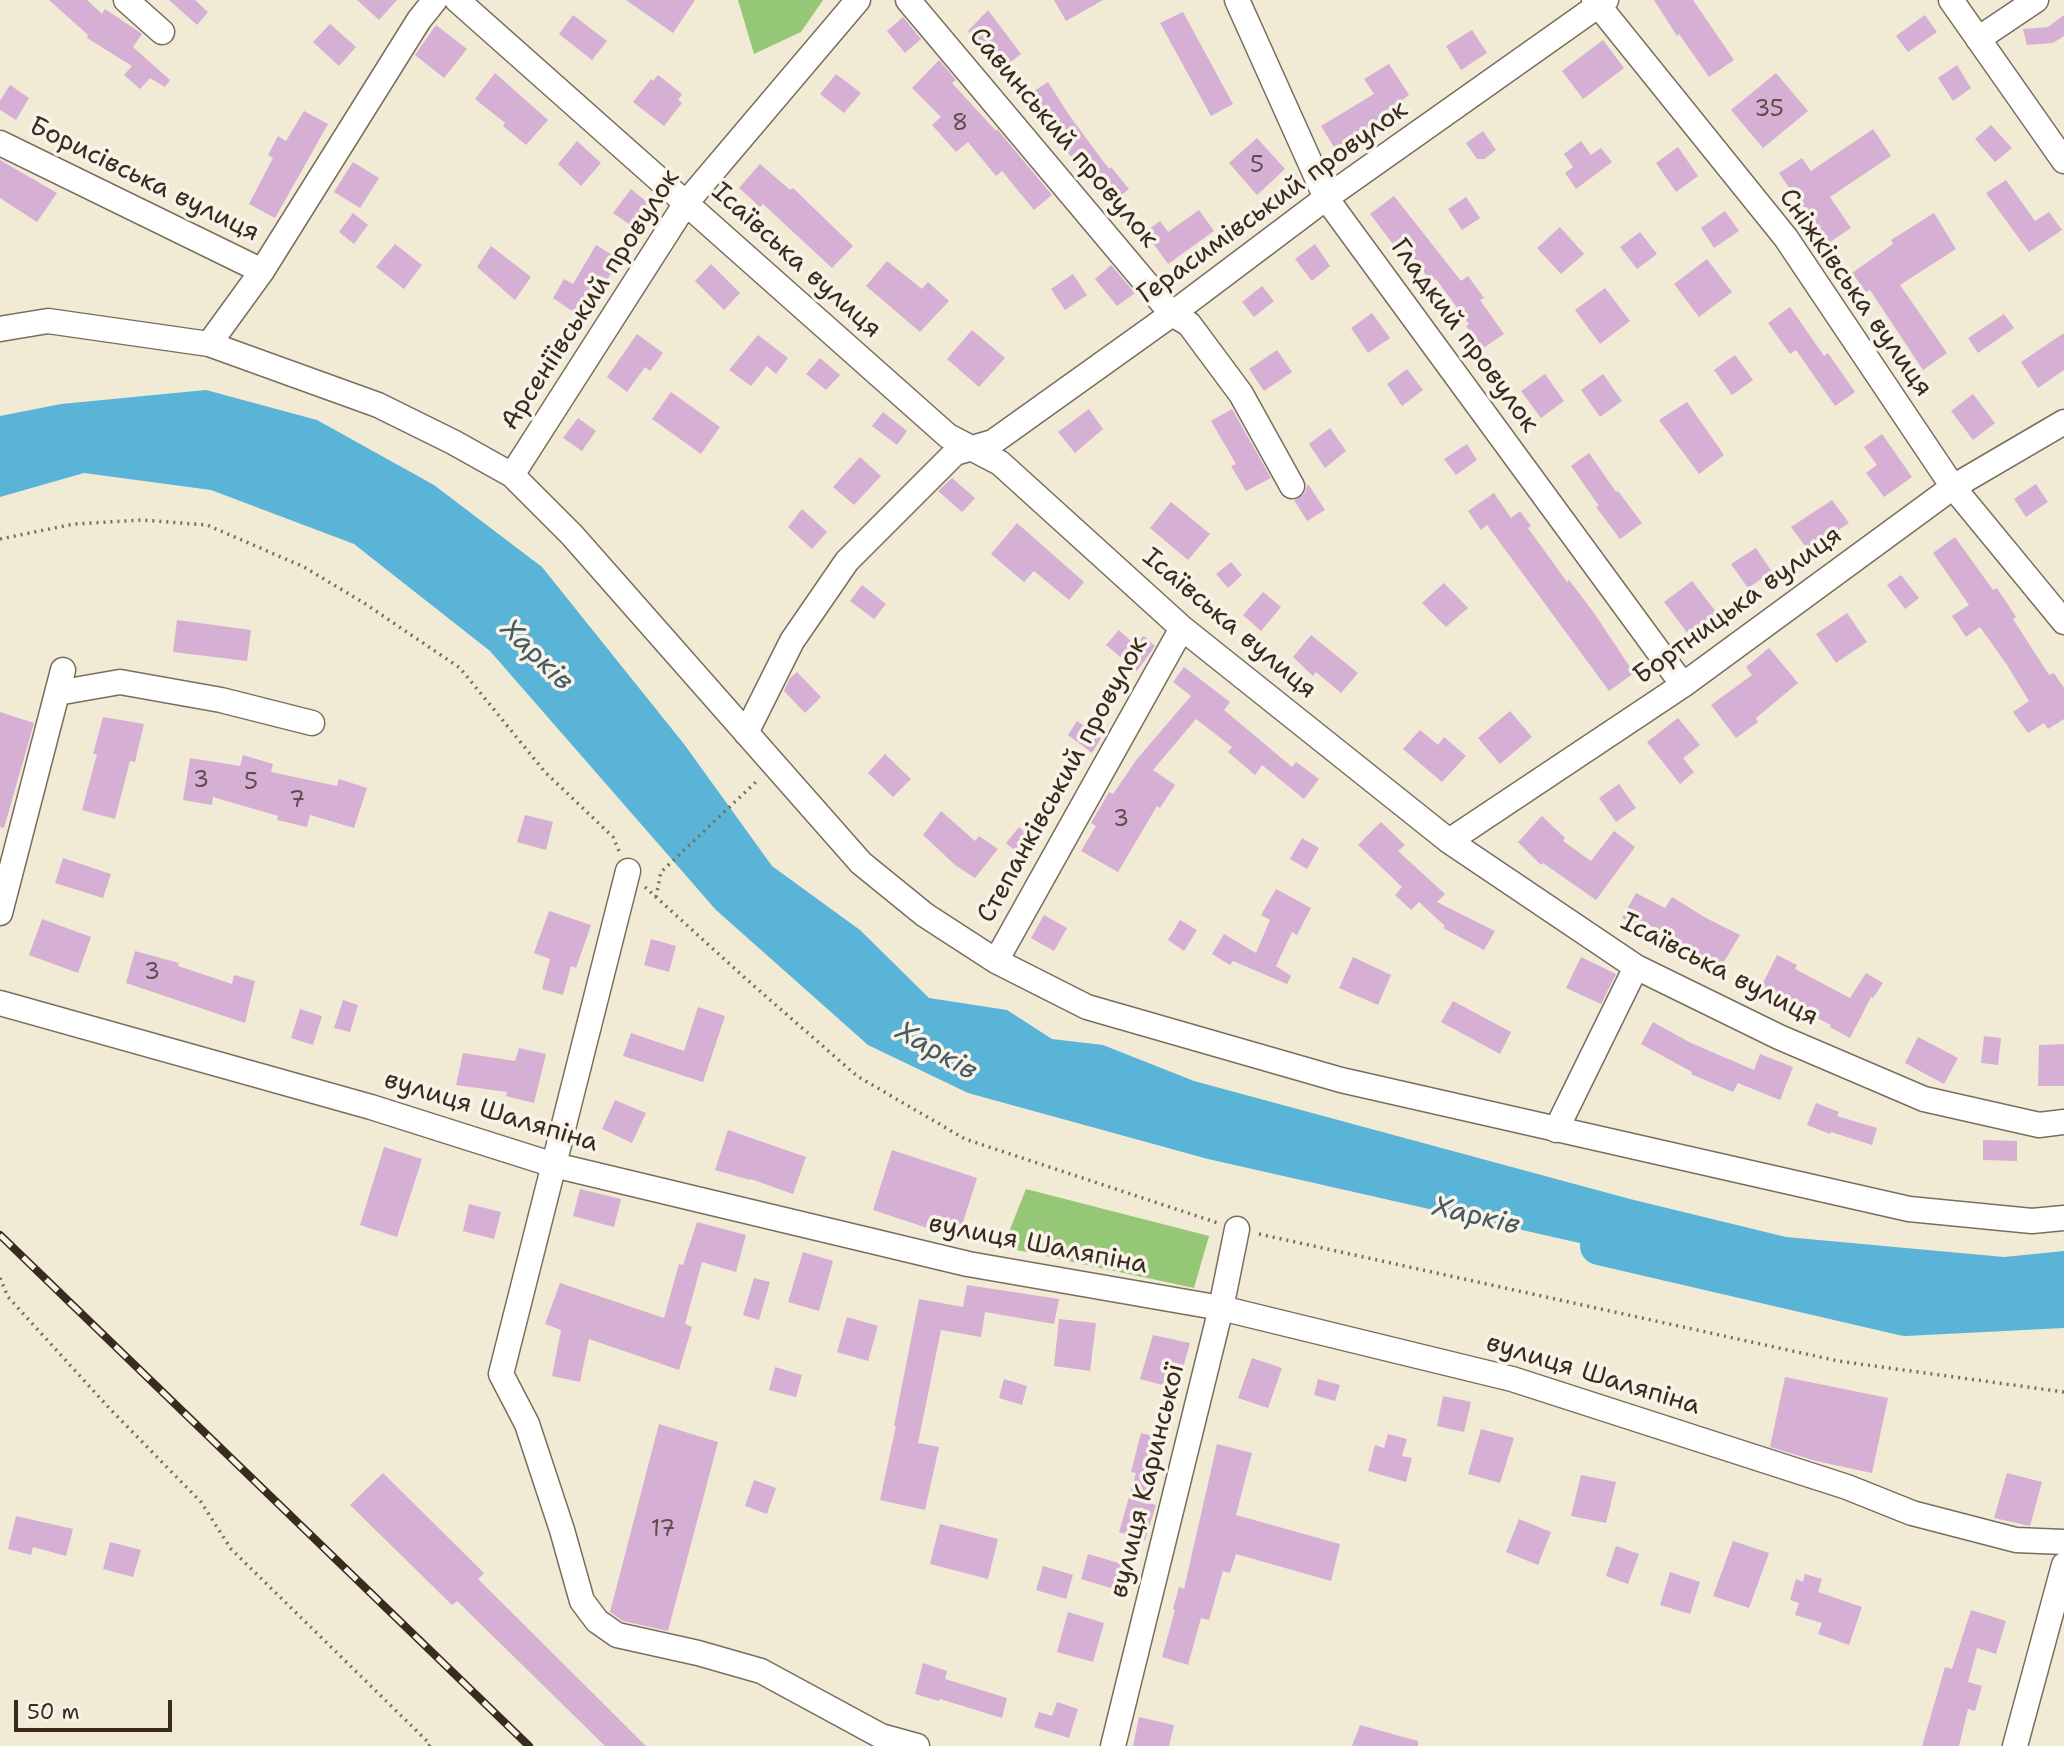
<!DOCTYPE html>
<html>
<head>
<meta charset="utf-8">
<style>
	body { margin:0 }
	#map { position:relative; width:2064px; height:1746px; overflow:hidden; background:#f1ead5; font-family:"Shantell Sans",sans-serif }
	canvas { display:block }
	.scale { position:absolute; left:14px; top:1700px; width:158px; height:32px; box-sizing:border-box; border:4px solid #3b2a1e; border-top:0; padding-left:9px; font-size:21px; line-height:24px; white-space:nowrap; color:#3b2a1e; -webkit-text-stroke:5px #f7f3e8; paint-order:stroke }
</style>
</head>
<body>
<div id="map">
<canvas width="2064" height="1746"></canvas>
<div class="scale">50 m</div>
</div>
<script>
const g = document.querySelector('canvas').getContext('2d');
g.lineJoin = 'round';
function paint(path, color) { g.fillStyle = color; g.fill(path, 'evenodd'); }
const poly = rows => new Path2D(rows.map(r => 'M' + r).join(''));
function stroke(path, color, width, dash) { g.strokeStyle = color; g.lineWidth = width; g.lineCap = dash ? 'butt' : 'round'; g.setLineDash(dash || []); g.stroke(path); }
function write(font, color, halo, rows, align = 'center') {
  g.font = font + ' "Shantell Sans",sans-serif'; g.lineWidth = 7; g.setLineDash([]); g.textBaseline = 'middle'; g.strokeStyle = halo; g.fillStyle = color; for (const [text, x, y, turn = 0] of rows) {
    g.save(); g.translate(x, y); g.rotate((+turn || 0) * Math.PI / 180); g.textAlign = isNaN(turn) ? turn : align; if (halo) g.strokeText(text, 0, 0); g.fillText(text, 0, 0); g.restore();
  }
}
const green = poly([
	[738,0,823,0,801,32,754,54],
	[1026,1189,1209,1236,1194,1288,1003,1247]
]);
const water = poly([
	[206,390,317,420,434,485,542,567,684,744,772,866,860,930,929,998,1007,1010,1052,1039,1103,1045,1194,1081,1630,1199,1786,1237,2004,1257,2064,1251,2064,1306,1937,1314,1584,1244,1208,1159,968,1093,868,1045,716,910,490,651,354,544,211,490,84,473,0,497,0,416,61,404]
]);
const river = poly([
	[1599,1246,1905,1317,2064,1309]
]);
const building = poly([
	[49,0,87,0,102,14,105,9,138,31,142,34,133,47,170,80,165,87,150,78,140,89,124,75,132,66,87,38,88,35],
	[169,0,195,0,208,12,197,25],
	[357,0,397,0,379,20],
	[626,0,695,0,673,33],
	[1054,0,1103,0,1066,21],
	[1654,0,1693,0,1734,60,1709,77,1679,34,1677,36],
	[988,10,1021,54,999,71,968,31],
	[1183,12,1233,104,1211,116,1160,23],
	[573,15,607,41,592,60,559,34],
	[1925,15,1937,32,1908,52,1896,36],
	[2064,15,2064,36,2053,43,2027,45,2023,29,2048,27],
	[903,17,921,39,905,53,887,31],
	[330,24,356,47,339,66,313,42],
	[436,25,467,49,444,78,415,55],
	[1472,30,1487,53,1461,70,1446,46],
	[1603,40,1624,68,1583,99,1562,71],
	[939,60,956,80,952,83,996,131,997,129,1052,195,1034,210,1002,171,996,176,968,142,956,152,932,125,941,117,912,88],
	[1389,64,1409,95,1401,101,1403,104,1368,126,1372,131,1337,152,1321,126,1374,94,1364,79],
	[1957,65,1971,88,1953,101,1938,78],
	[495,73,548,120,526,145,503,126,505,123,475,99],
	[1776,73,1808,111,1763,148,1731,110],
	[836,74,861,93,844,113,820,94],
	[658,75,682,94,678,100,682,103,664,126,633,102,651,79,653,81],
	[1048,82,1069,115,1109,169,1111,167,1129,189,1114,201,1085,164,1079,169,1029,94],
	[10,85,29,98,16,120,0,110,0,101],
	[304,111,328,124,275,218,249,204,273,158,268,155,278,136,286,141],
	[1991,125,2012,148,1995,162,1975,139],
	[1873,129,1891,156,1830,197,1851,228,1827,244,1779,173,1802,158,1811,171],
	[1483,131,1496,150,1484,159,1477,159,1466,143],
	[1257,138,1285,169,1257,195,1229,163],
	[577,141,601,163,581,186,558,164],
	[1581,141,1591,155,1601,148,1612,162,1576,189,1565,173,1573,167,1564,154],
	[1678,147,1698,176,1676,192,1656,163],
	[0,160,57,193,37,222,0,198],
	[353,162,379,178,360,208,334,192],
	[760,164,790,190,793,188,853,246,832,268,763,204,760,207,739,188],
	[2006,180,2035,221,2049,212,2062,230,2029,252,1986,193],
	[631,189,653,207,636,229,613,213],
	[1394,196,1461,281,1468,276,1484,298,1480,300,1504,334,1482,349,1466,326,1469,324,1436,279,1431,282,1403,243,1396,248,1370,214],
	[1466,197,1480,218,1462,230,1448,209],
	[1199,210,1214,231,1168,264,1145,232,1160,221,1168,232],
	[1725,211,1739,231,1714,248,1701,228],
	[353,213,368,225,354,244,339,232],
	[1934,213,1956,249,1900,285,1947,353,1923,370,1870,290,1866,292,1852,273,1893,244,1891,240],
	[1560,227,1584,254,1561,274,1537,248],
	[1640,232,1657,254,1637,269,1620,247],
	[395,244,422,265,404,289,376,267],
	[1315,244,1330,266,1312,281,1295,259],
	[596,245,619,259,585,320,553,298,564,279,573,284],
	[491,246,531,277,515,300,477,267],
	[1707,259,1732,292,1699,317,1674,284],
	[887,261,922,289,928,282,949,301,920,332,866,286],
	[711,264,740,293,724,310,695,281],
	[1111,265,1135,293,1117,306,1095,279],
	[1073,274,1087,295,1065,310,1051,289],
	[1262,286,1274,301,1254,317,1242,302],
	[1605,288,1630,321,1600,344,1575,310],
	[1790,307,1824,356,1828,353,1855,392,1835,406,1796,350,1790,354,1768,323],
	[1372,313,1390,338,1368,353,1351,328],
	[2004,314,2014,328,1978,353,1968,338],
	[972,330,1005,358,979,387,947,359],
	[2064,333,2064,370,2038,388,2021,362],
	[637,334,663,353,650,371,645,367,627,392,607,377],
	[758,335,788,358,776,374,767,366,751,386,729,370],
	[1277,350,1292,372,1264,391,1249,369],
	[1735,355,1753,380,1732,395,1714,370],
	[820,358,840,375,826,390,806,374],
	[1407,369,1423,390,1402,406,1387,384],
	[1545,374,1564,401,1541,418,1521,391],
	[1603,374,1622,401,1600,417,1581,390],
	[671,392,720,427,701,454,652,419],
	[1973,394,1995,423,1973,440,1951,411],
	[1687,402,1724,455,1699,474,1659,420],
	[1089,409,1103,429,1075,453,1058,432],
	[1232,409,1271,478,1246,491,1231,466,1236,464,1211,421],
	[883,412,907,431,897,445,872,426],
	[578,418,596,431,582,451,563,438],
	[1330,428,1346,451,1325,468,1309,444],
	[1882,434,1912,477,1884,497,1866,473,1877,465,1864,447],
	[1467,444,1477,460,1456,475,1444,459],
	[1589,453,1616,492,1618,491,1642,523,1620,539,1596,507,1599,506,1571,466],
	[860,457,881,476,854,505,833,487],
	[952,478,975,498,962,512,938,491],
	[1308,484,1325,510,1307,521,1294,500,1304,494],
	[2036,484,2048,502,2026,517,2014,499],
	[1494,493,1511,518,1520,511,1531,526,1528,528,1567,582,1569,580,1594,613,1634,673,1609,691,1487,525,1481,530,1468,511],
	[1832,500,1849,523,1808,550,1791,527],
	[1171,502,1210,534,1188,560,1150,528],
	[802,509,827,532,812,549,788,527],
	[1017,523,1084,582,1069,600,1034,571,1024,582,991,554],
	[1955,537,1993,590,1997,588,2016,617,2013,619,2049,675,2054,673,2064,688,2064,719,2048,729,2044,723,2028,733,2013,712,2029,701,2007,665,1980,627,1966,637,1952,616,1969,605,1933,553],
	[1756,548,1772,572,1748,588,1731,564],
	[1231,562,1242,575,1228,588,1216,574],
	[1901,575,1919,598,1905,609,1887,585],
	[1692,581,1717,613,1689,635,1664,602],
	[1444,583,1468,608,1446,627,1422,603],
	[862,585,886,604,874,619,850,601],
	[1263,592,1281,607,1261,631,1243,615],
	[1847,613,1867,642,1836,663,1816,634],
	[177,620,251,630,247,661,173,652],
	[1119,630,1134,644,1144,636,1155,646,1137,671,1106,645],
	[1311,635,1358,673,1341,693,1316,672,1313,676,1293,657],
	[1769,648,1798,683,1756,718,1758,722,1736,738,1711,705,1752,675,1746,667],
	[1184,667,1230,702,1224,710,1292,767,1296,762,1319,779,1304,799,1262,765,1255,775,1228,752,1232,747,1196,719,1153,770,1175,785,1160,808,1157,806,1118,872,1081,851,1096,826,1091,823,1109,792,1113,794,1137,759,1191,696,1173,682],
	[797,672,821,697,805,713,784,691,790,678],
	[1510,711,1532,737,1500,764,1478,738],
	[0,712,34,723,4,828,0,827],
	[103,717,144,724,135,762,130,761,115,819,82,810,97,754,93,754],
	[1678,718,1700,745,1683,758,1694,772,1680,784,1647,742],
	[1077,721,1101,738,1092,753,1068,735],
	[1420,730,1438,745,1444,737,1466,756,1442,782,1403,749],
	[885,754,911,779,893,797,868,773],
	[243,755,273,764,271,772,337,786,339,779,367,788,354,828,310,815,307,827,277,820,278,816,213,797,212,805,183,800,190,758,240,766],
	[1619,784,1636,808,1616,822,1599,798],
	[941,811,975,841,979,836,998,849,975,878,955,865,923,835],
	[525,815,553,822,546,850,517,842],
	[1542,816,1565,838,1563,841,1591,861,1614,831,1635,847,1596,900,1543,863,1541,865,1518,842],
	[1381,822,1405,845,1398,851,1445,894,1437,902,1495,931,1484,950,1443,928,1445,926,1419,902,1411,910,1395,895,1402,887,1358,845],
	[1019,827,1036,842,1023,857,1006,843],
	[1302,838,1319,848,1307,869,1290,859],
	[63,858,111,874,103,898,55,883],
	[1276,889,1311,908,1297,935,1292,932,1276,966,1291,976,1287,984,1233,961,1230,965,1212,954,1224,934,1256,953,1270,920,1261,915],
	[1636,893,1665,908,1672,897,1706,918,1740,935,1722,965,1677,943,1648,924,1645,930,1622,918],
	[549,911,591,925,576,968,571,966,563,995,542,989,550,959,534,953],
	[1044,915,1067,928,1054,951,1031,938],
	[42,919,91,937,78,973,29,955],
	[1180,920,1197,930,1184,951,1168,940],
	[651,939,676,946,669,972,644,965],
	[135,951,179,963,178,966,232,984,234,975,255,981,245,1023,126,983],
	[1777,955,1797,965,1795,969,1850,998,1866,973,1883,983,1873,998,1871,997,1850,1038,1830,1027,1831,1025,1760,989],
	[1353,957,1391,975,1378,1005,1339,988],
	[1581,957,1616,974,1601,1004,1566,988],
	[343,1000,358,1005,350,1032,334,1028],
	[1453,1001,1511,1032,1500,1054,1441,1022],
	[698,1007,725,1016,703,1082,623,1056,631,1033,684,1051],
	[300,1009,322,1016,313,1045,291,1038],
	[1653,1022,1691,1043,1754,1070,1760,1054,1793,1067,1780,1100,1738,1083,1733,1092,1691,1074,1692,1072,1641,1044],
	[1984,1036,2001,1038,1998,1065,1981,1063],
	[1918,1037,1958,1058,1944,1084,1905,1063],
	[2064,1044,2064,1086,2038,1086,2039,1045],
	[519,1048,546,1054,534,1103,506,1096,507,1092,456,1085,463,1053,515,1061],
	[615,1100,646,1113,632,1143,602,1129],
	[1816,1103,1839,1112,1837,1116,1877,1128,1872,1145,1831,1132,1830,1134,1807,1125],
	[728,1130,806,1157,793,1194,751,1179,750,1180,715,1170],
	[1983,1140,2017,1141,2017,1161,1983,1160],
	[384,1147,422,1159,397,1237,360,1225],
	[892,1150,977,1178,958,1238,873,1210],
	[580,1189,621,1199,614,1227,573,1216],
	[469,1204,501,1212,494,1239,463,1231],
	[697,1222,746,1235,736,1272,702,1262,685,1324,692,1327,679,1370,589,1339,580,1382,552,1376,561,1330,545,1324,560,1283,664,1318,679,1264,683,1265],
	[803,1252,833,1261,819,1311,788,1302],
	[754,1278,770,1282,759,1320,743,1315],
	[967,1285,1059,1299,1054,1324,985,1312,981,1337,941,1330,918,1443,939,1447,925,1510,880,1500,896,1426,894,1426,919,1299,963,1307],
	[847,1317,878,1326,868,1361,837,1352],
	[1059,1319,1096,1323,1090,1371,1054,1366],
	[1153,1335,1190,1343,1177,1389,1140,1379],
	[1252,1358,1282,1368,1268,1408,1238,1398],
	[775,1367,802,1375,796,1397,769,1390],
	[1785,1377,1888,1398,1872,1473,1816,1461,1770,1447],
	[1004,1379,1027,1386,1022,1405,999,1398],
	[1318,1379,1340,1385,1335,1401,1314,1395],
	[1443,1396,1471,1402,1464,1432,1437,1426],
	[659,1424,718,1442,668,1631,623,1621,610,1612],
	[1481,1429,1514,1438,1500,1483,1468,1474],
	[1141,1433,1164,1439,1149,1503,1156,1505,1145,1540,1119,1532,1136,1473,1131,1472],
	[1388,1434,1407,1439,1402,1456,1412,1458,1406,1482,1368,1471,1375,1445,1384,1448],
	[1217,1444,1252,1453,1236,1515,1340,1544,1331,1581,1236,1554,1230,1573,1223,1571,1209,1620,1201,1618,1188,1665,1162,1657,1175,1610,1173,1609,1179,1587,1184,1589],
	[383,1473,484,1573,478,1579,646,1746,605,1746,457,1601,452,1605,350,1505],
	[2007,1473,2042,1482,2030,1526,1994,1518],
	[1581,1475,1616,1482,1606,1523,1571,1516],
	[754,1480,776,1488,767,1514,745,1506],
	[16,1516,73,1529,66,1556,33,1547,31,1555,8,1549],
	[1519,1519,1551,1532,1538,1565,1506,1552],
	[940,1524,998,1539,988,1579,930,1564],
	[1733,1541,1769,1553,1749,1608,1713,1596],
	[110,1542,141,1550,133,1577,103,1569],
	[1616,1546,1639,1554,1628,1584,1606,1576],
	[1088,1554,1122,1564,1114,1589,1081,1579],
	[1043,1566,1073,1575,1066,1599,1036,1590],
	[1670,1572,1700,1582,1690,1614,1660,1605],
	[1805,1574,1822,1579,1818,1592,1862,1607,1849,1645,1818,1634,1822,1623,1795,1615,1799,1603,1790,1600,1796,1579,1803,1582],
	[1971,1610,2006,1621,1996,1654,1977,1648,1968,1682,1982,1686,1975,1711,1968,1709,1959,1746,1922,1746,1945,1667,1952,1669],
	[1068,1612,1104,1623,1093,1662,1057,1652],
	[923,1663,947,1671,945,1679,1007,1698,1002,1718,940,1699,939,1701,915,1694],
	[1057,1702,1078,1709,1069,1738,1034,1727,1039,1712,1052,1716],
	[1139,1717,1174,1725,1169,1746,1133,1746],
	[1360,1725,1418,1741,1418,1746,1352,1746]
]);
const path = poly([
	[0,539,74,524,142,520,207,525,304,567,364,603,460,668,545,772,613,837,619,851],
	[645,887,745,978,857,1076,965,1139,1218,1223],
	[656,897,661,872,759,779],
	[1259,1234,1838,1361,2064,1392],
	[0,1278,8,1297,110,1409,201,1502,231,1549,430,1744,429,1746]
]);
const street = poly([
	[126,0,162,32],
	[457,0,948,436,1000,463,1182,628,1449,841,1636,967,1779,1037,1924,1099,2039,1125,2064,1122],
	[908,0,1172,314,1189,324,1241,394,1292,486],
	[1237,0,1326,198,1683,685],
	[1594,0,1786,238,1953,487,2064,622],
	[1951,0,2064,161],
	[1978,39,2036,0],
	[0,143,262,271],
	[0,329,48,321,209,344,262,271,419,20,435,0],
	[209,344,378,405,453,442,512,475,572,535,861,863,925,915,996,961,1087,1007,1341,1080,1909,1209,2032,1221,2064,1218],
	[512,475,686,203,858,0],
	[57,693,120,682,221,700,312,723],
	[746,733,792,641,847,561,955,453,993,442,1172,314,1326,198,1606,0],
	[1449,841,1683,685,1953,487,2064,422],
	[628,871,501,1374,527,1424,562,1530,582,1601,597,1621,617,1635,698,1653,761,1671,881,1736,917,1746],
	[0,913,63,670],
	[996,961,1182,628],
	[0,1003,371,1107,554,1165,968,1264,1221,1308,1512,1379,1847,1487,1912,1513,2016,1540,2064,1542],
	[1556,1130,1636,967],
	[1113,1746,1221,1308,1237,1229],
	[2015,1746,2064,1565]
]);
const rail = poly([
	[0,1235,529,1746]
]);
const numberNames = [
	["35",1769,110],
	["8",960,124],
	["5",1257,166],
	["3",201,781],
	["5",251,783],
	["7",297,801],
	["3",1121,820],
	["3",152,973],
	["17",663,1530]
];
const streetNames = [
	["Савинський провулок",1063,138,50],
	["Борисівська вулиця",144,180,26],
	["Герасимівський провулок",1273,203,-36],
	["Ісаївська вулиця",796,261,42],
	["Сніжківська вулиця",1855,293,55],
	["Арсеніївський провулок",591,300,-57],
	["Гладкий провулок",1464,336,54],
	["Бортницька вулиця",1738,606,-36],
	["Ісаївська вулиця",1229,624,40],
	["Степанківський провулок",1063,780,-61],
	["Ісаївська вулиця",1719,970,27],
	["вулиця Шаляпіна",491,1112,17],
	["вулиця Шаляпіна",1038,1245,11],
	["вулиця Шаляпіна",1593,1375,17],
	["вулиця Каринської",1148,1481,-76]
];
const waterNames = [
	["Харків",536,656,44],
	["Харків",936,1052,30],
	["Харків",1476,1217,13]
];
paint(green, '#96c776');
paint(water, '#5ab4d7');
stroke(river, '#5ab4d7', 38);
paint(building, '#d6afd5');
stroke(street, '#7b6d5e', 27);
stroke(path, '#7b6d5e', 3.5, [2, 5]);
stroke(street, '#fff', 24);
stroke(rail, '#3b2a1e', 8);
stroke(rail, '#f7f3e8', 5, [16]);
write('23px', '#624b4c', null, numberNames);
write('26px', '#3b2a1e', '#f7f3e8', streetNames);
write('italic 28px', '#465a5f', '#f7f3e8', waterNames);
</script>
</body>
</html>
